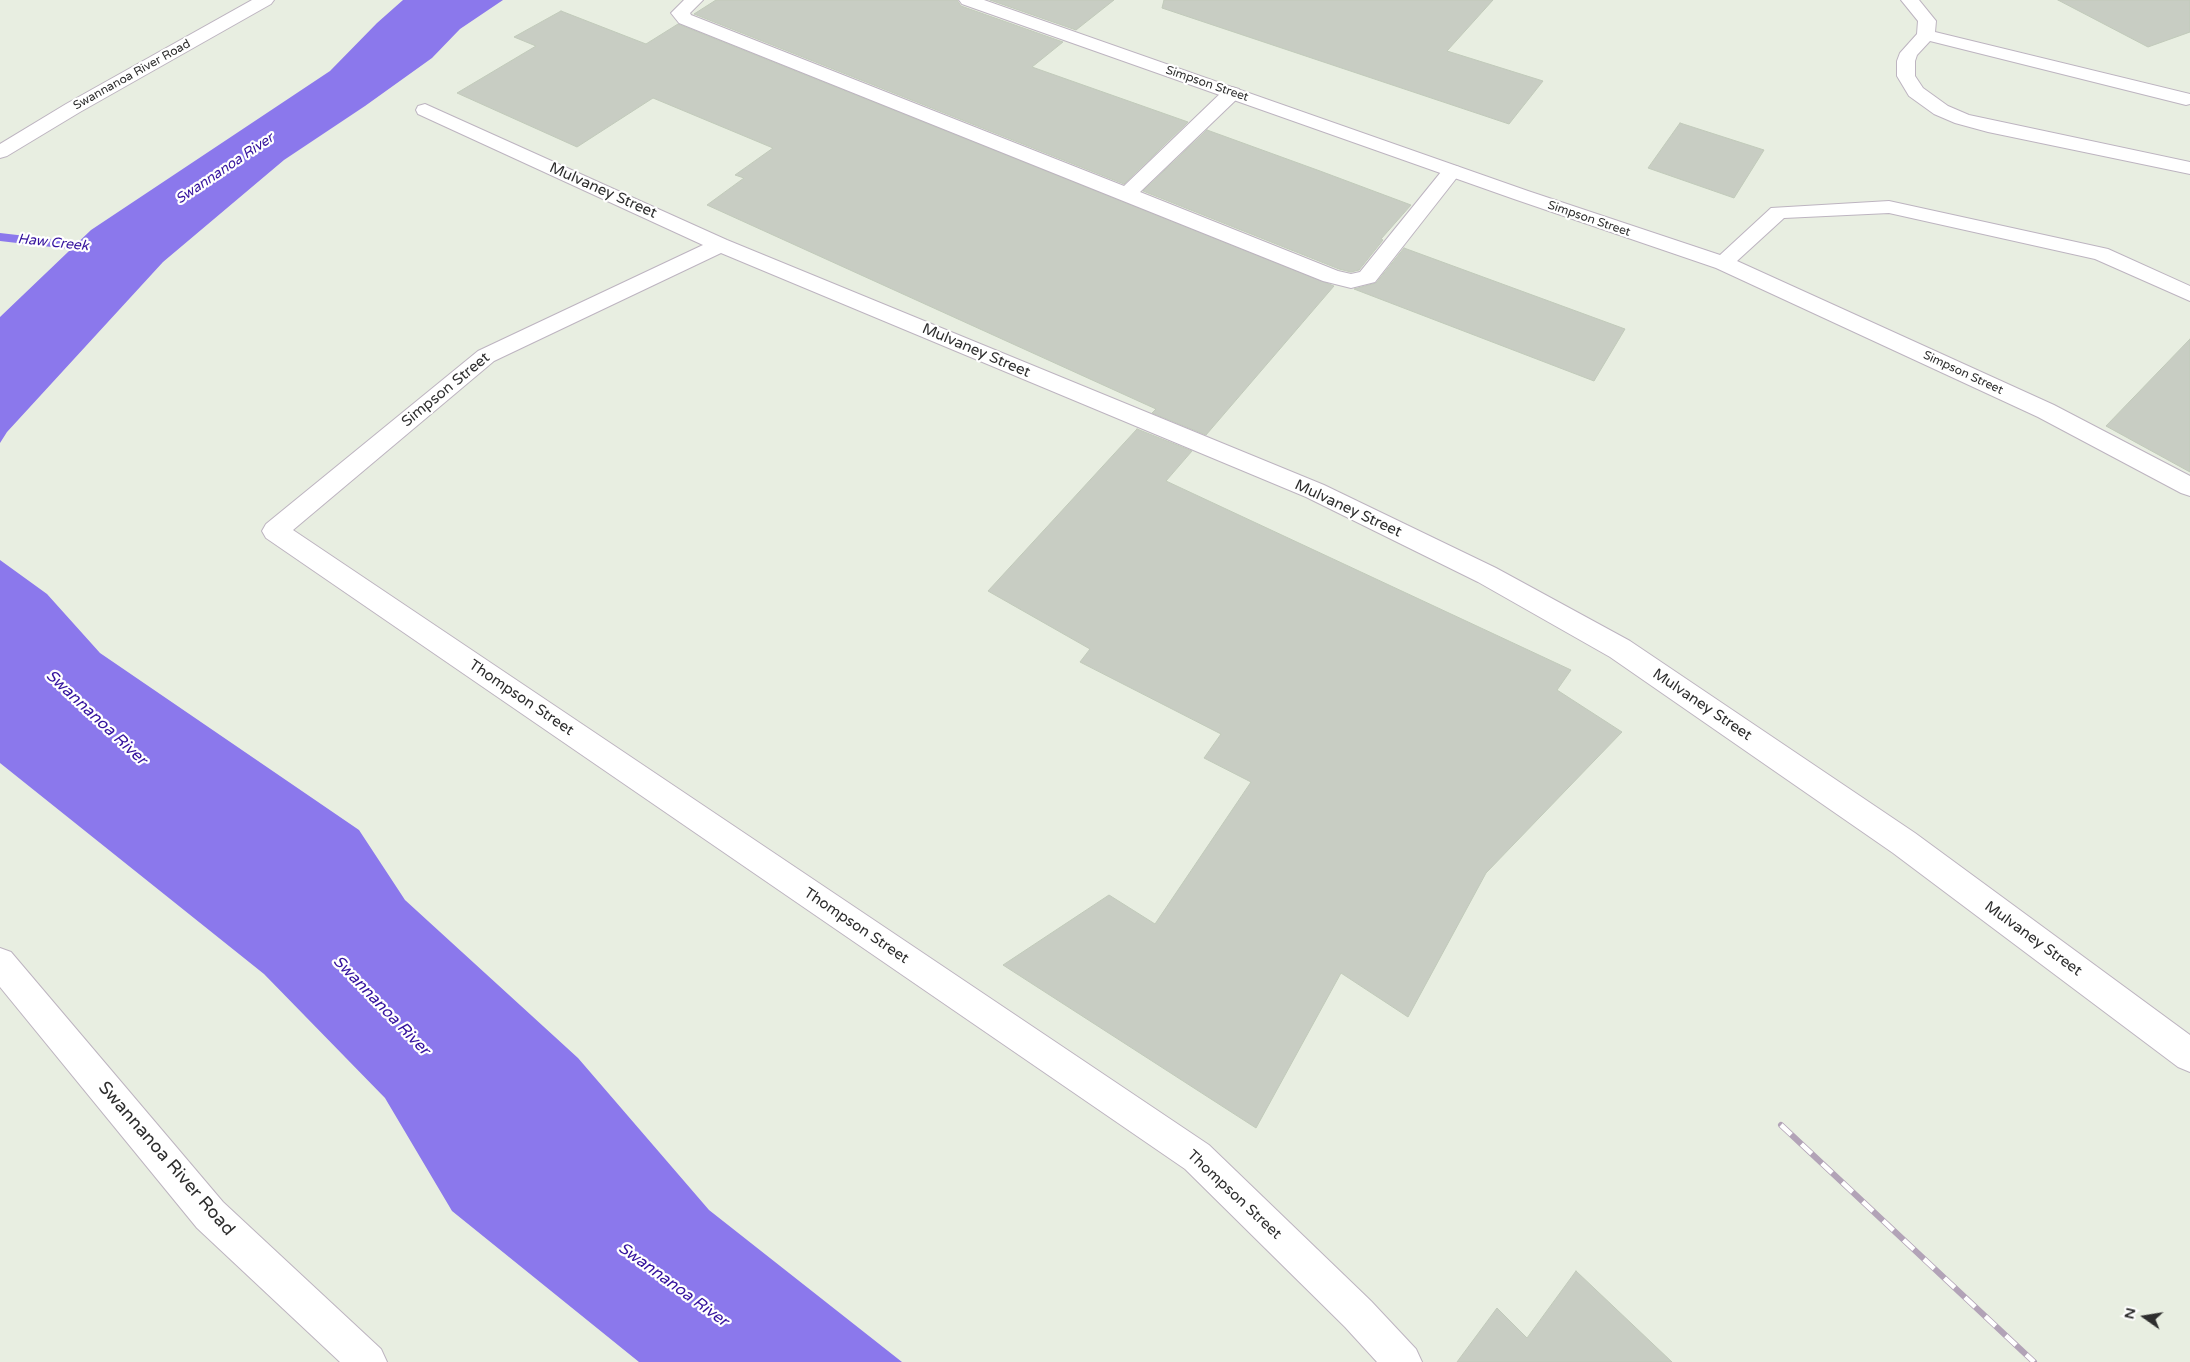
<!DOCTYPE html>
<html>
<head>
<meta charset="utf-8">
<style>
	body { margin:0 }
	#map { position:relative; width:2190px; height:1362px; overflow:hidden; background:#e8eee1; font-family:"Varela Round",sans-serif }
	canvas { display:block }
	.north { position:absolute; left:2120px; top:1292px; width:50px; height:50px; -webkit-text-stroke:4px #fff; paint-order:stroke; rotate:283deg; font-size:14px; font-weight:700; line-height:20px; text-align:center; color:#2e2e2e }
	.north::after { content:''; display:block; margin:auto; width:18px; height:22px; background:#2e2e2e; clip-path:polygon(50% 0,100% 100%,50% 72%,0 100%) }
</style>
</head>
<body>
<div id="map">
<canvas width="2190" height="1362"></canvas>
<div class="north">N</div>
</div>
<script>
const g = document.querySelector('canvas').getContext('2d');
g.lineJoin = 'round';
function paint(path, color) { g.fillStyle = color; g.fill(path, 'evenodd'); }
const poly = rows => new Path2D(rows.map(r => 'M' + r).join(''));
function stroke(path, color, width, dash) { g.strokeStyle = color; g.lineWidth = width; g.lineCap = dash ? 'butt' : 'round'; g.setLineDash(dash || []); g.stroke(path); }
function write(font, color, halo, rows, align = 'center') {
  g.font = font + ' "Varela Round",sans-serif'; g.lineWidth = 4.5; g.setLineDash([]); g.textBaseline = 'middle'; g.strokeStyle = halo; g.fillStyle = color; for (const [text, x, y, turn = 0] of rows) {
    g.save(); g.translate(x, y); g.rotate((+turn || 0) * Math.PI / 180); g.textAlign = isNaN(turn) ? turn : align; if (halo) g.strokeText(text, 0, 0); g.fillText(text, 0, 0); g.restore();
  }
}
const water = poly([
	[403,0,503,0,460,29,432,58,365,106,284,160,163,262,7,432,0,443,0,317,91,230,330,71,377,23],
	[0,560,47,594,100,653,359,830,405,900,578,1058,709,1210,902,1362,639,1362,452,1211,385,1098,264,974,0,763]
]);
const stream = poly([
	[0,233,95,244,101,248,95,252,0,241,0,233]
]);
const building = poly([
	[716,0,957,0,961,6,1063,42,1032,67,1188,122,1124,184,694,14,716,0],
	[990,0,1114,0,1076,30,990,0],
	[1164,0,1493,0,1447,51,1543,81,1509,124,1162,8,1164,0],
	[2058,0,2190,0,2190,32,2148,47,2058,0],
	[561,11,646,44,678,24,1334,286,1206,435,1152,413,1156,409,707,205,744,178,735,175,773,148,653,98,577,147,457,93,536,46,514,37,561,11],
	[1680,123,1764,150,1734,198,1648,168,1680,123],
	[1207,130,1320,171,1411,205,1381,239,1383,240,1359,270,1351,272,1339,269,1143,191,1207,130],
	[1404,248,1625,329,1594,381,1354,289,1376,283,1404,248],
	[2190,339,2190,472,2106,426,2190,339],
	[1137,429,1192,451,1166,481,1571,670,1557,690,1622,732,1486,873,1408,1017,1341,973,1256,1128,1003,965,1109,895,1155,924,1251,782,1204,758,1221,734,1080,662,1090,649,988,591,1137,429],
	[1576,1271,1672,1362,1457,1362,1497,1308,1527,1338,1576,1271]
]);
const service = poly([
	[684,0,703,0,690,13,691,15,1124,186,1225,89,1232,87,1239,89,1241,93,1239,97,1140,192,1338,271,1351,274,1360,272,1445,167,1452,165,1459,167,1462,171,1375,282,1351,288,1323,281,679,23,671,13,684,0],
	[1901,0,1919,0,1936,21,1935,32,2190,94,2190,104,2186,105,1930,41,1917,55,1915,61,1915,76,1923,88,1948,106,1969,115,2190,162,2190,174,1988,132,1955,123,1934,114,1909,96,1897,76,1897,61,1900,53,1917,34,1918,21,1901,0]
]);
const minor = poly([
	[959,0,984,0,1528,191,1720,255,1771,208,1889,201,2108,249,2190,286,2190,301,2095,259,1889,213,1784,218,1737,261,2054,405,2190,476,2190,496,2181,493,2038,417,1716,268,1514,199,962,4,959,0],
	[425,104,727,240,1324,485,1496,568,1630,641,1915,833,2190,1035,2190,1072,2178,1067,1893,853,1610,657,1478,582,1306,497,721,253,494,361,293,530,1209,1145,1371,1301,1416,1349,1422,1362,1377,1362,1345,1327,1185,1169,266,538,262,531,266,524,478,351,703,245,418,114,416,110,418,106,425,104]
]);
const secondary = poly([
	[252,0,274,0,271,4,80,112,7,156,0,158,0,144,66,104,252,0],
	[0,948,11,952,223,1202,381,1349,387,1362,340,1362,197,1228,0,987,0,948]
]);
const rail = poly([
	[1781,1125,2034,1362]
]);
const farStreetnames = [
	["Swannanoa River Road",132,75,-29],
	["Simpson Street",1207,84,19],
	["Simpson Street",1589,219,19],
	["Simpson Street",1963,373,25]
];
const farWaternames = [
	["Swannanoa River",225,169,-34],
	["Haw Creek",53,243,6]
];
const streetNames = [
	["Mulvaney Street",603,191,24],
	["Mulvaney Street",976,351,23],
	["Simpson Street",446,390,-39],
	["Mulvaney Street",1348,509,25],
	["Thompson Street",521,698,34],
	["Mulvaney Street",1702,705,34],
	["Thompson Street",856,926,34],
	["Mulvaney Street",2033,939,36],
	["Thompson Street",1234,1195,43]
];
const waterNames = [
	["Swannanoa River",96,718,43],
	["Swannanoa River",381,1006,46],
	["Swannanoa River",673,1285,36]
];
const nearStreetnames = [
	["Swannanoa River Road",166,1159,49]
];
paint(water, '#8b78ec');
paint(stream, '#8b78ec');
paint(building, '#c8cdc3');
stroke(building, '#c1caba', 1);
stroke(service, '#bdb4c0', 2);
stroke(minor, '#bdb4c0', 2);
stroke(secondary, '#bdb4c0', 2);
paint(service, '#fff');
paint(minor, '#fff');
paint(secondary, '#fff');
stroke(rail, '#b2a3b7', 6);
stroke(rail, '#fff', 4.5, [14]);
write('12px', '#2e2e2e', '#fff', farStreetnames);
write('italic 14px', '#34129d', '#fff', farWaternames);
write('15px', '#2e2e2e', '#fff', streetNames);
write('italic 16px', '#34129d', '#fff', waterNames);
write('18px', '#2e2e2e', '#fff', nearStreetnames);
</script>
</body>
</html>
